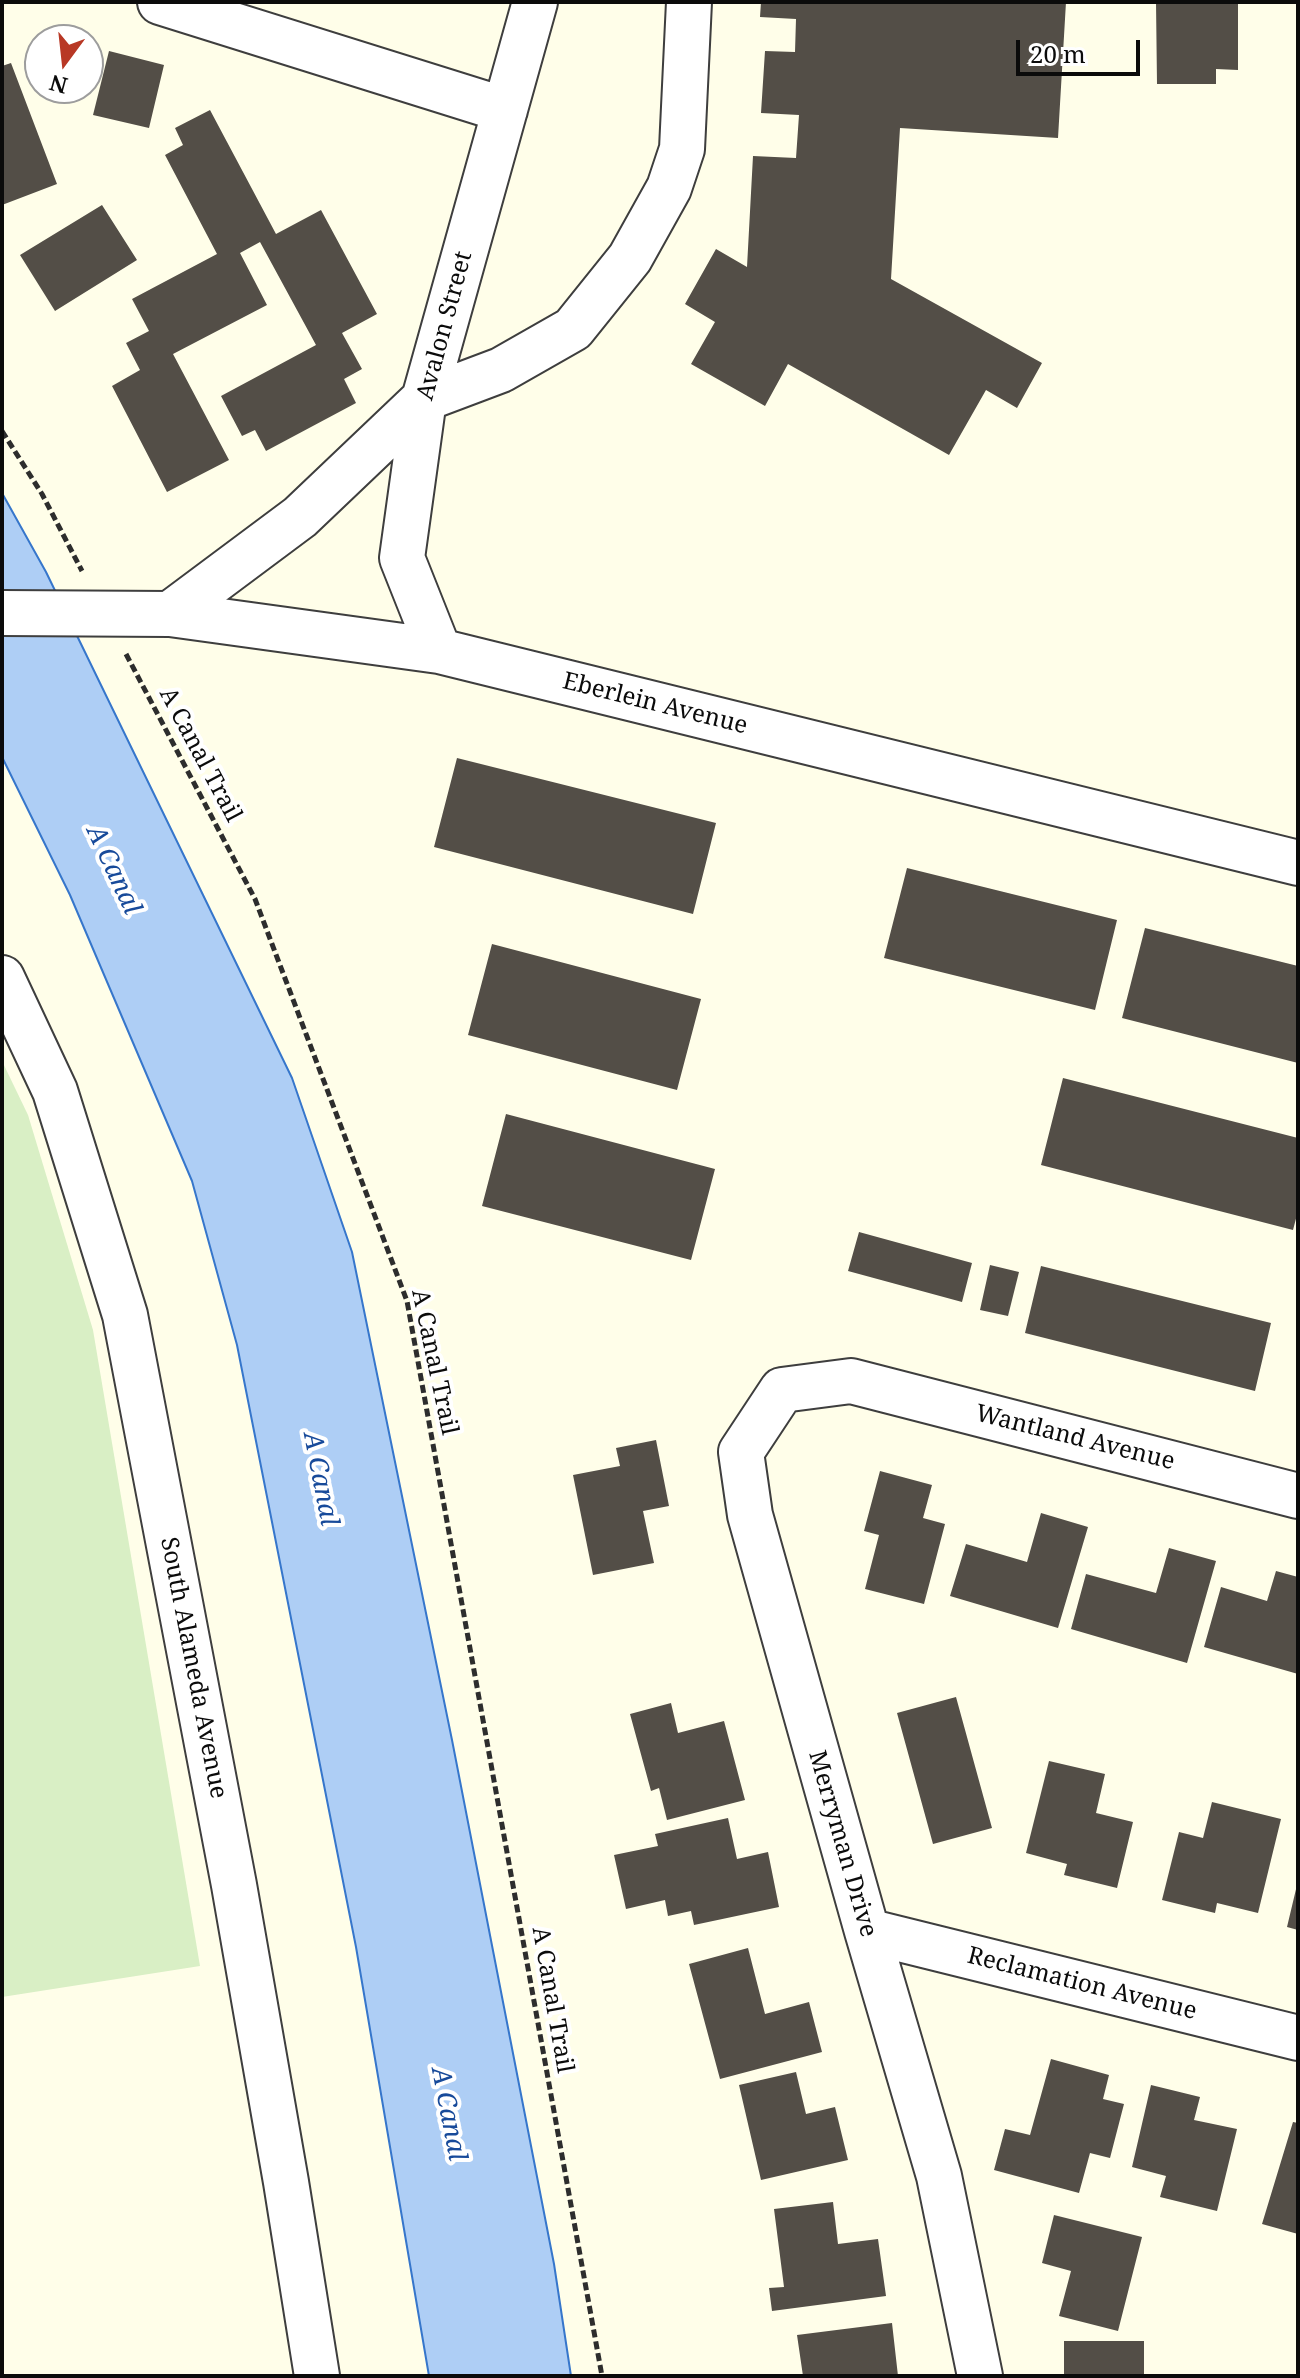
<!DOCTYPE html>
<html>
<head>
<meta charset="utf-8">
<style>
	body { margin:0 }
	#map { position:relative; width:1300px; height:2378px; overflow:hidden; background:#fffee9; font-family:"Noto Serif",serif }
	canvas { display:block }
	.frame { position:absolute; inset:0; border:4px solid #0b0b0b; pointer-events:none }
	.north { position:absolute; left:24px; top:24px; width:80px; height:80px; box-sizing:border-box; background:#fff; border:2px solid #9d9d9d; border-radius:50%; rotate:195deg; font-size:22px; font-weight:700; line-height:32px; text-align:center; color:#0b0b0b }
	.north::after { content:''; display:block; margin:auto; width:28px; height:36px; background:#b83825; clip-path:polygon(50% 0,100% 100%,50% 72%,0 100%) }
	.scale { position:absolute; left:1016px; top:40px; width:124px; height:36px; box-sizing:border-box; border:4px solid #0b0b0b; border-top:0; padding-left:10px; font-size:24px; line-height:28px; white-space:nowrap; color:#0b0b0b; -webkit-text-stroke:6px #fff; paint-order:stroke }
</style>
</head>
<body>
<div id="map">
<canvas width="1300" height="2378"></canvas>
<div class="frame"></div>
<div class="north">N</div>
<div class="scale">20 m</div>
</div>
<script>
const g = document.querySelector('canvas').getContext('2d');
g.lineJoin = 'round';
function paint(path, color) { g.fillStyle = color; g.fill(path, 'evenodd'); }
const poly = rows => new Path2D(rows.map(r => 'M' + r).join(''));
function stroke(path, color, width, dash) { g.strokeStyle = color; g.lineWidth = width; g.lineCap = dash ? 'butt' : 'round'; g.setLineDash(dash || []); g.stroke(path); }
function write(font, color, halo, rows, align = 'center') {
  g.font = font + ' "Noto Serif",serif'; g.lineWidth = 8; g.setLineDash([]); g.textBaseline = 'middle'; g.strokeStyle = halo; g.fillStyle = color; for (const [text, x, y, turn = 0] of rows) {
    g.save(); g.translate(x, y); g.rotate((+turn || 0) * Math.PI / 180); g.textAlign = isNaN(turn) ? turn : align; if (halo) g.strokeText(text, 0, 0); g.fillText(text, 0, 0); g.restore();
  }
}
const pitch = poly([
	[2,1061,28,1115,93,1330,200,1966,2,1997]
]);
const water = poly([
	[2,493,46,572,292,1078,352,1252,452,1740,554,2264,571,2376,429,2376,356,1947,237,1345,192,1181,70,895,2,757,2,493]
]);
const building = poly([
	[761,2,1066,2,1058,138,900,128,891,279,1042,363,1017,408,986,390,949,455,788,364,765,406,691,364,715,322,685,304,716,249,747,267,753,156,796,158,799,115,761,113,765,51,795,52,796,19,760,17],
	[1156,2,1238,2,1238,70,1216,69,1216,84,1157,84],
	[109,51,164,65,149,128,93,115],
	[11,63,57,184,2,205,2,66],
	[210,110,276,234,321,210,377,314,342,333,362,369,344,379,356,403,266,451,255,430,242,436,221,396,316,345,260,242,240,253,267,305,173,354,229,460,167,492,112,386,140,370,126,343,149,331,132,299,217,254,165,155,183,145,175,128],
	[102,205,137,260,55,311,20,255],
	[457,758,716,823,693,914,434,847],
	[907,868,1117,920,1095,1010,884,958],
	[1145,928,1298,966,1298,1063,1122,1018],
	[492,944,701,999,677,1090,468,1035],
	[1063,1078,1298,1138,1298,1211,1293,1230,1041,1165],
	[506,1114,715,1169,691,1260,482,1206],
	[859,1232,972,1263,962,1302,848,1271],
	[990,1265,1019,1272,1008,1316,980,1310],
	[1041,1266,1271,1323,1255,1391,1025,1333],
	[656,1440,669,1506,643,1511,654,1563,593,1575,573,1475,620,1466,616,1448],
	[880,1471,932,1485,923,1518,945,1524,924,1604,865,1589,879,1535,864,1531],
	[1041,1513,1088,1527,1058,1628,950,1596,966,1544,1027,1562],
	[1169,1548,1216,1561,1187,1663,1071,1629,1086,1574,1156,1593],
	[1276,1571,1298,1577,1298,1674,1204,1647,1221,1587,1267,1601],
	[956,1697,992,1828,933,1844,897,1713],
	[671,1703,678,1733,724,1721,745,1800,667,1820,659,1788,651,1791,630,1714],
	[1049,1761,1105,1774,1096,1813,1133,1822,1117,1888,1064,1875,1067,1864,1026,1853],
	[1212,1802,1281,1819,1258,1913,1217,1903,1215,1913,1162,1900,1179,1832,1203,1838],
	[728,1818,737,1859,768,1852,779,1907,694,1925,691,1911,668,1916,665,1900,626,1909,614,1855,658,1846,655,1834],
	[1297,1885,1298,1885,1298,1930,1287,1927],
	[748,1948,765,2014,809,2002,822,2052,720,2079,689,1964],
	[1051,2059,1109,2075,1103,2099,1124,2104,1110,2158,1090,2153,1079,2193,994,2170,1005,2129,1030,2135],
	[796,2072,806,2114,835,2107,848,2160,761,2180,739,2085],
	[1151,2085,1200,2097,1194,2120,1237,2129,1217,2211,1160,2197,1166,2176,1132,2167],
	[1293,2122,1298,2123,1298,2234,1262,2224],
	[833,2202,838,2244,878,2239,886,2296,772,2311,769,2288,784,2287,774,2209],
	[1054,2215,1142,2237,1118,2331,1059,2316,1071,2271,1042,2263],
	[892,2323,898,2376,803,2376,797,2335],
	[1064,2341,1144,2341,1144,2376,1064,2376]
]);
const path = poly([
	[2,431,42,494,82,571],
	[126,654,255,899,407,1301,602,2376]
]);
const minor = poly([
	[160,2,505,110],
	[2,613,170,614,439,651,1298,863],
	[170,614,300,517,424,399,501,370,573,329,630,258,669,188,682,149,689,2],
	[439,651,402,558,424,399,535,2],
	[2,978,55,1091,125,1315,234,1885,286,2182,317,2376],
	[867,1931,1298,2038],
	[980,2376,939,2176,867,1931,750,1515,741,1452,782,1390,851,1381,1298,1496]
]);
const streetNames = [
	["Avalon Street",445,326,-75],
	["Eberlein Avenue",655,704,14],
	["A Canal Trail",200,755,62],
	["A Canal Trail",434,1362,78],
	["Wantland Avenue",1075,1438,14],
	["South Alameda Avenue",193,1668,79],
	["Merryman Drive",842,1844,74],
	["Reclamation Avenue",1082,1984,14],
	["A Canal Trail",552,2000,80]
];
const waterNames = [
	["A Canal",113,870,65],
	["A Canal",320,1479,79],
	["A Canal",448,2114,79]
];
paint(pitch, '#d9efc5');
paint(water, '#aecef5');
stroke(water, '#3676cb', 2);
paint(building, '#534e47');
stroke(minor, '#3e3e3e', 48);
stroke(path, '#2d2d2d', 5, [8, 4]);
stroke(minor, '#fff', 44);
write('24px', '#0b0b0b', '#fff', streetNames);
write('italic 26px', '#174a9a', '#fff', waterNames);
</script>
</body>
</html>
